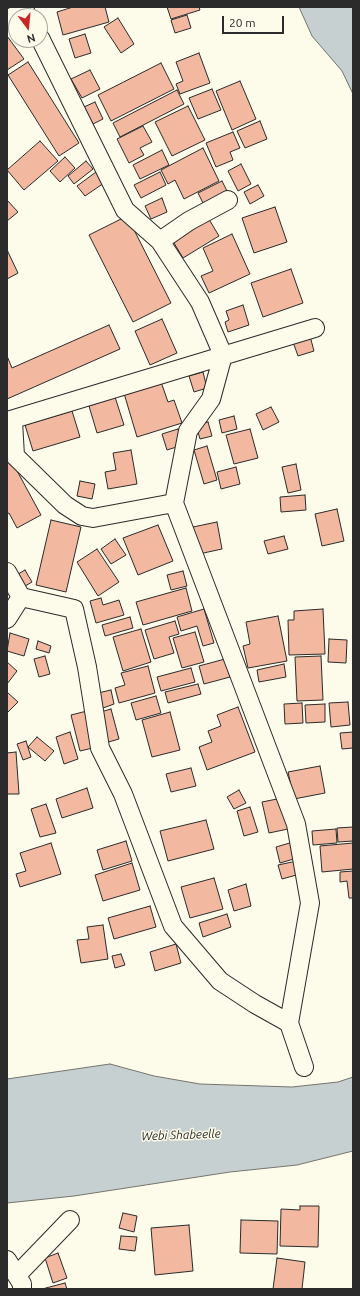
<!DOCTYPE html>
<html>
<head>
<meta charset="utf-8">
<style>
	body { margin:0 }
	#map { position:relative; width:360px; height:1296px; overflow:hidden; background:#fdfbea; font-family:Ubuntu,sans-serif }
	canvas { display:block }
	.frame { position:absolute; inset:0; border:8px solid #2b2b2b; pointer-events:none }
	.north { position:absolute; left:8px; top:8px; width:40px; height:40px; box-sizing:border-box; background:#fdfbea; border:1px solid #a9a89e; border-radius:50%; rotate:164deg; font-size:11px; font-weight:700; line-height:16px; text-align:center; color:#2b2b2b }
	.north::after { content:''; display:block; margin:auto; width:14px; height:18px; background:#c62828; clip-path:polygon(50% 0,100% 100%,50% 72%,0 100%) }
	.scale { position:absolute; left:222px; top:16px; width:62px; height:18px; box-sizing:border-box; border:2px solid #2b2b2b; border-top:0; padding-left:5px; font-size:12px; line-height:14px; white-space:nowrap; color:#2b2b2b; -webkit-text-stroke:3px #fdfbea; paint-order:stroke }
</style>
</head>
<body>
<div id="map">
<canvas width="360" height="1296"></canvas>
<div class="frame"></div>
<div class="north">N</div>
<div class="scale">20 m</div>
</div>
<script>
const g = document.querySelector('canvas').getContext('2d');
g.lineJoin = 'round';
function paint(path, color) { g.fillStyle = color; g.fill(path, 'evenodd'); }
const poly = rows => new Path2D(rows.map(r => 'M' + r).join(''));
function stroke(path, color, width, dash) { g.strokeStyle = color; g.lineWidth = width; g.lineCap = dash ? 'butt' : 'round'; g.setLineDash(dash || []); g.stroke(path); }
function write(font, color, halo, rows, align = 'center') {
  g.font = font + ' Ubuntu,sans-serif'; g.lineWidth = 3; g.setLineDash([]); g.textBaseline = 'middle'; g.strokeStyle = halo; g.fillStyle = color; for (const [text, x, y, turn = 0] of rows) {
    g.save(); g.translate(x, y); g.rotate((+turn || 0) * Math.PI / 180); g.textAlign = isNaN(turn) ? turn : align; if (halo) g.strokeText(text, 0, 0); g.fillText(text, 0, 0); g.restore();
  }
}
const water = poly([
	[299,7,353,7,353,94,342,71,312,36,299,7],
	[110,1064,154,1076,200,1084,292,1087,338,1082,353,1077,353,1151,297,1165,230,1172,74,1196,7,1203,7,1079,110,1064]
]);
const building = poly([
	[73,7,105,7,109,22,63,35,57,12,73,7],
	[167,7,199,7,200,10,171,19,167,7],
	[187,15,191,28,175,33,171,20,187,15],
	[118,18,134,44,121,53,104,27,118,18],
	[85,34,91,53,75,58,69,39,85,34],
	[7,36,24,59,7,70,7,36],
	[199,53,210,83,180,94,176,84,183,81,176,62,199,53],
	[28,62,79,143,59,156,8,75,28,62],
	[161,63,174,89,111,121,98,95,161,63],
	[90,70,100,89,82,98,71,79,90,70],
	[240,81,256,119,232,130,216,91,240,81],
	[212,89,221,110,198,119,189,98,212,89],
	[177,90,184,104,120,137,113,123,177,90],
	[95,102,103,119,93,124,84,107,95,102],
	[188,106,205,140,172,156,155,122,188,106],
	[260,121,267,139,245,148,237,131,260,121],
	[143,126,152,142,140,148,144,155,129,163,117,139,143,126],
	[233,132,240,148,230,152,233,160,216,167,206,143,233,132],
	[40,141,58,161,24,190,7,170,40,141],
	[203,148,219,181,184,199,175,180,168,184,161,170,203,148],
	[162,150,169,165,140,179,133,165,162,150],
	[65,157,75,168,60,182,50,171,65,157],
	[86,161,93,169,74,184,68,176,86,161],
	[241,164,251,184,238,191,228,171,241,164],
	[96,172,104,183,85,196,77,186,96,172],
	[160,172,166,185,141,198,134,185,160,172],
	[222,181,228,193,204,205,198,193,222,181],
	[258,185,264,196,250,204,244,192,258,185],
	[162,198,167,212,151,219,145,206,162,198],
	[7,200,18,212,7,221,7,200],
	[275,207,287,242,254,253,242,218,275,207],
	[127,216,171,303,133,322,89,235,127,216],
	[207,216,219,236,183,258,171,238,207,216],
	[232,234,250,274,209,293,201,276,213,271,203,248,232,234],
	[8,252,18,273,7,279,7,253,8,252],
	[291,269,303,303,263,317,251,283,291,269],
	[243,305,249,325,228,332,225,322,229,320,226,311,243,305],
	[162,319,177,353,150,365,135,331,162,319],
	[109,325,120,349,7,399,7,356,12,368,109,325],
	[310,336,314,351,298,356,293,342,310,336],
	[203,372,207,388,194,392,189,376,203,372],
	[160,379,168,402,174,400,182,423,137,437,123,390,160,379],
	[115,397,124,425,97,433,89,406,115,397],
	[271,407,279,422,263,430,256,414,271,407],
	[72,411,80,437,33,451,25,425,72,411],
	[234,416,237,429,222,433,219,420,234,416],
	[208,422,212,436,200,439,196,425,208,422],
	[178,429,183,445,167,450,162,434,178,429],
	[250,429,258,458,234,464,226,435,250,429],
	[207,446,217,480,204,484,194,450,207,446],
	[131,450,137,484,108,489,105,472,116,470,113,453,131,450],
	[9,456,41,515,17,528,9,513,7,514,7,457,9,456],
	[296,464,301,490,288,493,282,467,296,464],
	[236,467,240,484,221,489,217,472,236,467],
	[80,481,95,484,92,499,77,496,80,481],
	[305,495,306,510,281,512,280,497,305,495],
	[337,509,344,541,322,546,315,514,337,509],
	[51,520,81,527,66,592,36,585,51,520],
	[217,522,222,549,199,554,193,527,217,522],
	[158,525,173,561,138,575,123,538,158,525],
	[284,536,288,549,268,554,264,541,284,536],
	[115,539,126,555,111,564,101,549,115,539],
	[97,549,119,582,98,596,77,562,97,549],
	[25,570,32,582,20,589,13,577,25,570],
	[183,571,187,586,171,590,167,575,183,571],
	[186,588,192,611,143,625,136,602,186,588],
	[101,598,103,605,119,600,124,615,96,623,90,601,101,598],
	[204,609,214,643,203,646,197,626,181,631,177,617,204,609],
	[323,609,325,654,289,655,288,620,294,620,294,611,323,609],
	[278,616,287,661,248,668,243,646,250,644,246,622,278,616],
	[130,617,133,628,105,636,102,625,130,617],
	[175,621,179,634,169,637,174,653,154,659,145,630,175,621],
	[141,629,151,662,123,671,113,637,141,629],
	[195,632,204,662,182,668,173,638,195,632],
	[10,633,29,639,24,656,7,651,10,633],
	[329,639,347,640,346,663,328,662,329,639],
	[38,641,51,646,49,653,36,649,38,641],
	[45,656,50,674,39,677,34,659,45,656],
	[321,656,323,700,297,701,295,657,321,656],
	[225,659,230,677,204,684,199,666,225,659],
	[7,662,17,671,7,684,7,662],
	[284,664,286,677,259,682,257,670,284,664],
	[148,666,155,693,119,703,115,688,125,685,121,673,148,666],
	[191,668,195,682,161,691,157,677,191,668],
	[198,684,201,694,168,703,165,692,198,684],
	[111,690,114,704,103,708,98,693,111,690],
	[7,692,18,702,7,713,7,692],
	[156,696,161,713,136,720,131,703,156,696],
	[348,702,350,725,331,727,329,703,348,702],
	[302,703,303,723,285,724,284,704,302,703],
	[325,704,325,722,306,723,305,705,325,704],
	[238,707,255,752,207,770,199,747,212,742,208,731,221,726,217,715,238,707],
	[111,709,119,739,105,743,97,713,111,709],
	[87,711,97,747,80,751,71,715,87,711],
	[170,712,180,750,152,757,142,720,170,712],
	[70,732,78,759,64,764,56,737,70,732],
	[353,732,353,748,342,749,340,733,353,732],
	[37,737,54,751,45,761,28,747,37,737],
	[26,741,31,757,23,760,17,744,26,741],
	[16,752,19,794,7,794,7,753,16,752],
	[320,766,325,793,294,799,288,772,320,766],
	[191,768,196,786,171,792,166,774,191,768],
	[87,788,93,808,62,818,56,799,87,788],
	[239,790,246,803,234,809,227,797,239,790],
	[282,798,288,829,269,833,262,802,282,798],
	[46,804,56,833,40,837,31,809,46,804],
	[250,807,258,832,244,836,237,811,250,807],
	[206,820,214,849,168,861,160,831,206,820],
	[353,827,353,841,338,842,337,828,353,827],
	[336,829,337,843,313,845,312,831,336,829],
	[126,841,132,861,103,870,97,850,126,841],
	[293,842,297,858,280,863,276,847,293,842],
	[51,843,61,874,20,887,16,874,26,871,20,853,51,843],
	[353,843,353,869,322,872,320,846,353,843],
	[297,861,300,874,282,879,278,865,297,861],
	[132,863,140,890,103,901,95,875,132,863],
	[353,871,353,898,349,898,347,881,340,882,340,872,353,871],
	[214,878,223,909,190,918,181,887,214,878],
	[246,884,251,906,234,911,228,890,246,884],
	[150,906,156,927,114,939,108,918,150,906],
	[227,914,231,927,203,937,199,923,227,914],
	[103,925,108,959,81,963,77,940,89,939,87,927,103,925],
	[176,944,181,963,155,971,150,952,176,944],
	[121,954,125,965,115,968,112,956,121,954],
	[300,1206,319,1206,318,1247,280,1246,281,1209,300,1210,300,1206],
	[123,1213,137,1216,134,1232,119,1228,123,1213],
	[241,1220,278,1221,277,1254,240,1253,241,1220],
	[189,1225,193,1271,155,1275,151,1228,189,1225],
	[121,1236,137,1237,135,1251,119,1249,121,1236],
	[58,1253,67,1278,53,1283,45,1258,58,1253],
	[277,1258,305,1262,302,1289,273,1289,277,1258],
	[65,1283,67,1289,42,1289,65,1283]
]);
const minor = poly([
	[7,20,18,14,26,13],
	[160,241,189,221,228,200],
	[7,421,315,328],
	[13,421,15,456,65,505,82,516,93,518,174,503],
	[7,572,21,597,74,609,87,667,100,748,123,794,173,926,220,981,255,1004,289,1023,310,903,296,824,174,503,188,431,211,399,223,355,200,302,160,241,125,210,40,38],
	[7,619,21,597],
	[289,1023,304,1067],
	[7,1260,22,1284,22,1289],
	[17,1275,70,1220]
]);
const waterNames = [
	["Webi Shabeelle",181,1135,-2]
];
paint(water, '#c7d0d0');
stroke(water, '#74746e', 1);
paint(building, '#f2b8a0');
stroke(building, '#2b2b2b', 1);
stroke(minor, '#2b2b2b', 20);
stroke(minor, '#fdfbea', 18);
write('italic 12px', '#2b2b2b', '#fdfbea', waterNames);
</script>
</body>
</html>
